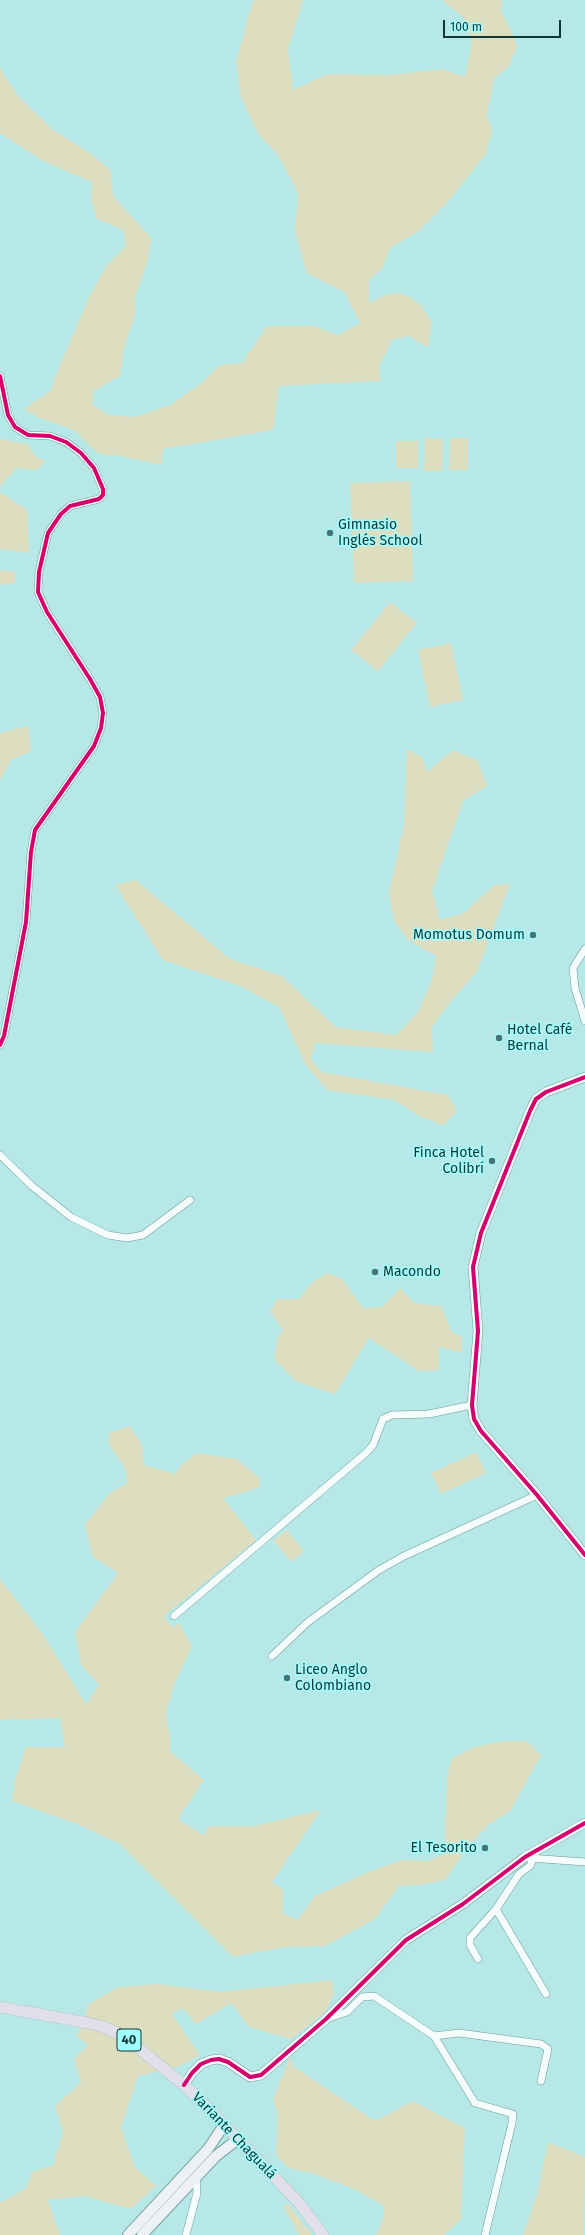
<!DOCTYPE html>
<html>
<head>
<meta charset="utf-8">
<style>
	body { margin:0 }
	#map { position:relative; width:585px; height:2235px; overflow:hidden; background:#b7e8e8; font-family:"Fira Sans",sans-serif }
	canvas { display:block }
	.scale { position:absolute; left:443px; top:20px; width:118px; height:18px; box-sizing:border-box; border:2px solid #0e3636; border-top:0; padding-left:5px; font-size:12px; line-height:14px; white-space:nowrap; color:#0e3636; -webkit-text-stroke:3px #a2fdfd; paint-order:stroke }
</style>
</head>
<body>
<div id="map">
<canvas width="585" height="2235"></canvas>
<div class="scale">100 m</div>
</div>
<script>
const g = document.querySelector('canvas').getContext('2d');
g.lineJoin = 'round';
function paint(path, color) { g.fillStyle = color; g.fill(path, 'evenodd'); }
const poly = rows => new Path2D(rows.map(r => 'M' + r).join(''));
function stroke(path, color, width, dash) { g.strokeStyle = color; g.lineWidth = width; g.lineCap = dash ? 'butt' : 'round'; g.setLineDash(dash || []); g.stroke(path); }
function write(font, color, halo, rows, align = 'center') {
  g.font = font + ' "Fira Sans",sans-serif'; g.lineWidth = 3; g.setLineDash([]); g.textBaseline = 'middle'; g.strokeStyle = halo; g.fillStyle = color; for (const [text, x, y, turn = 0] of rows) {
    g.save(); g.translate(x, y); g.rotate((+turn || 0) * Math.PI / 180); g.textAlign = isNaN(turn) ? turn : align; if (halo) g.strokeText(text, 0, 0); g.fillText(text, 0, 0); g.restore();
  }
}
const green = poly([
	[253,0,303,0,288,49,293,90,327,74,390,75,442,69,465,77,472,42,463,17,442,0,502,0,501,12,512,32,517,47,509,66,494,79,487,114,492,130,486,154,445,205,419,231,390,248,382,269,369,280,369,303,385,295,397,293,408,296,422,306,432,323,428,347,408,336,392,340,379,367,380,381,279,386,273,430,163,449,161,465,121,456,105,455,96,452,74,430,37,417,24,409,51,390,57,372,89,297,106,266,126,246,123,230,97,219,91,199,92,182,43,161,0,133,0,65,1,70,18,96,52,129,91,154,111,170,113,196,152,239,145,270,136,293,135,315,124,348,120,376,94,391,92,404,108,415,135,417,170,405,200,384,220,365,242,363,267,326,313,326,338,335,360,323,344,292,307,273,295,232,298,193,278,155,259,135,241,98,236,62],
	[425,438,443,439,442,471,424,471],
	[450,438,468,438,468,470,449,470],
	[0,439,28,444,34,455,45,461,37,470,16,468,0,487],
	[396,441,418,441,418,468,396,468],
	[410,481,413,581,354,583,350,483],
	[0,492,27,510,29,553,0,549],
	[0,570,15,572,15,583,0,585],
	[390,602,417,623,378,671,351,650],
	[451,643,463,700,430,707,418,650],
	[28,726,31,751,11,760,0,780,0,733],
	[407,749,422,757,427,772,453,750,478,761,487,786,463,801,432,891,440,920,464,913,494,885,510,884,477,972,452,1000,432,1027,433,1052,315,1043,311,1060,322,1072,448,1095,457,1111,443,1125,421,1117,394,1100,327,1090,305,1064,279,1007,240,986,163,960,115,885,136,880,230,959,282,976,336,1027,396,1035,418,1012,432,980,436,956,408,940,394,921,389,893,404,824],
	[327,1273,341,1278,363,1308,382,1307,400,1288,414,1303,441,1306,452,1332,462,1337,462,1353,439,1347,439,1370,419,1371,369,1338,335,1394,295,1381,274,1359,278,1337,283,1330,270,1312,277,1299,298,1299,314,1281],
	[130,1426,142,1445,144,1465,175,1474,182,1464,197,1453,237,1459,260,1478,259,1488,223,1498,256,1540,164,1616,172,1627,179,1623,192,1646,173,1687,166,1714,170,1736,170,1751,204,1780,178,1819,203,1835,209,1826,253,1826,321,1810,272,1882,283,1890,283,1913,297,1920,315,1896,368,1872,402,1860,428,1861,447,1853,445,1832,447,1778,451,1759,474,1747,504,1741,527,1741,541,1755,511,1810,490,1824,468,1846,445,1880,420,1885,399,1886,375,1919,325,1946,285,1947,233,1957,120,1844,77,1824,12,1801,15,1780,26,1747,65,1747,60,1718,0,1720,0,1579,44,1636,86,1704,99,1685,81,1665,75,1632,118,1573,92,1556,85,1524,110,1493,127,1483,125,1468,109,1445,109,1433],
	[476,1452,486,1473,441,1494,431,1473],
	[287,1530,304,1551,291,1562,273,1540],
	[332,1980,334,1994,325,2012,291,2039,249,2027,231,2003,196,2024,182,2008,172,2014,200,2055,178,2067,138,2076,121,2128,135,2167,156,2186,131,2209,84,2196,48,2200,60,2235,0,2235,0,2203,26,2188,32,2172,53,2165,63,2132,55,2106,81,2082,74,2059,88,2045,77,2036,89,2004,118,1987,158,1984,221,1992],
	[290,2057,293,2066,375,2121,413,2101,465,2128,461,2219,444,2235,376,2235,384,2216,384,2206,356,2190,312,2173,288,2168,276,2155,278,2116,273,2099],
	[548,2142,585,2157,584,2235,523,2235,537,2194],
	[288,2204,306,2227,312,2235,299,2235,283,2206]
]);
const minor = poly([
	[0,376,8,415,15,427,28,435,50,436,66,442,81,453,94,468,103,489,103,495,99,499,70,506,61,514,48,533,39,572,38,592,47,612,90,679,100,697,103,713,101,728,94,746,35,830,31,852,26,922,4,1036,0,1045],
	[585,949,573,968,575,988,585,1021],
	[0,1155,32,1186,71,1217,108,1235,127,1238,143,1235,190,1200],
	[174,1616,367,1452,373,1445,383,1419,392,1415,429,1414,472,1405],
	[272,1656,308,1622,379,1570,404,1556,537,1495],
	[529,1858,585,1862],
	[496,1909,546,1994],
	[478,1959,470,1945,470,1938,496,1909,519,1874,530,1866,533,1858],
	[326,2019,347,2012,362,1997,374,1996,434,2036,475,2103,513,2114,512,2123,485,2235],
	[434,2036,459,2033,541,2044,548,2049,541,2081],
	[186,2235,197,2193,196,2177]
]);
const tertiary = poly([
	[585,1077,546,1092,536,1099,530,1111,481,1233,473,1267,478,1331,472,1405,474,1419,481,1431,537,1495,585,1555],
	[184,2085,192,2073,201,2064,211,2060,219,2059,228,2062,250,2077,261,2075,326,2019,406,1940,463,1904,525,1857,585,1823]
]);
const secondary = poly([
	[128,2235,208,2149,224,2125],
	[142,2235,216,2156,238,2139]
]);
const trunk = poly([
	[0,2007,88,2023,104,2027,125,2037,184,2085,207,2107,300,2204,323,2235]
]);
const cycleway = poly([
	[0,376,8,415,15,427,28,435,50,436,66,442,81,453,94,468,103,489,103,495,99,499,70,506,61,514,48,533,39,572,38,592,47,612,90,679,100,697,103,713,101,728,94,746,35,830,31,852,26,922,4,1036,0,1045],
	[585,1077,546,1092,536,1099,530,1111,481,1233,473,1267,478,1331,472,1405,474,1419,481,1431,537,1495,585,1555],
	[184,2085,192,2073,201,2064,211,2060,219,2059,228,2062,250,2077,261,2075,326,2019,406,1940,463,1904,525,1857,585,1823]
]);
const markers = [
	[330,533,4,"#497474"],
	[533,935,4,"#497474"],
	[499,1038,4,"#497474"],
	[492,1161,4,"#497474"],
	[375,1272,4,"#497474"],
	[287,1678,4,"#497474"],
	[485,1848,4,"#497474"]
];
const shields = [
	[129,2040,24]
];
const shieldNames = [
	["40",129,2040]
];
const poiNames = [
	["Gimnasio",338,525],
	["Inglés School",338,541],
	["Momotus Domum",525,935,"right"],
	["Hotel Café",507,1030],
	["Bernal",507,1046],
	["Finca Hotel",484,1153,"right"],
	["Colibrí",484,1169,"right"],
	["Macondo",383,1272],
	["Liceo Anglo",295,1670],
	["Colombiano",295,1686],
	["El Tesorito",477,1848,"right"]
];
const streetNames = [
	["Variante Chagualá",234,2136,46]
];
paint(green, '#dddec0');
stroke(minor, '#6f9a9a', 8);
stroke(tertiary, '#6f9a9a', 10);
stroke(secondary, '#6f9a9a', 12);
stroke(trunk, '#adc7c7', 12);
stroke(minor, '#f4fcfc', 7);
stroke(tertiary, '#f4fcfc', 9);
stroke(secondary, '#edf0f5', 10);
stroke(trunk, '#e0dfea', 11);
stroke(cycleway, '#d6006c', 4);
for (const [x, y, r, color] of markers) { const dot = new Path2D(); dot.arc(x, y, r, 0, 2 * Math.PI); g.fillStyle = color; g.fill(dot); stroke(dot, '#a2fdfd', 1.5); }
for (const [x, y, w] of shields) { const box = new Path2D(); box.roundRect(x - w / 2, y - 11, w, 22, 3); g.fillStyle = '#a2fdfd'; g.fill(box); stroke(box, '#0e3636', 1); }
write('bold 13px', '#0e3636', null, shieldNames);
write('14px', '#0e3636', '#a2fdfd', poiNames, 'left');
write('14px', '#0e3636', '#a2fdfd', streetNames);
</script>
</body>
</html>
